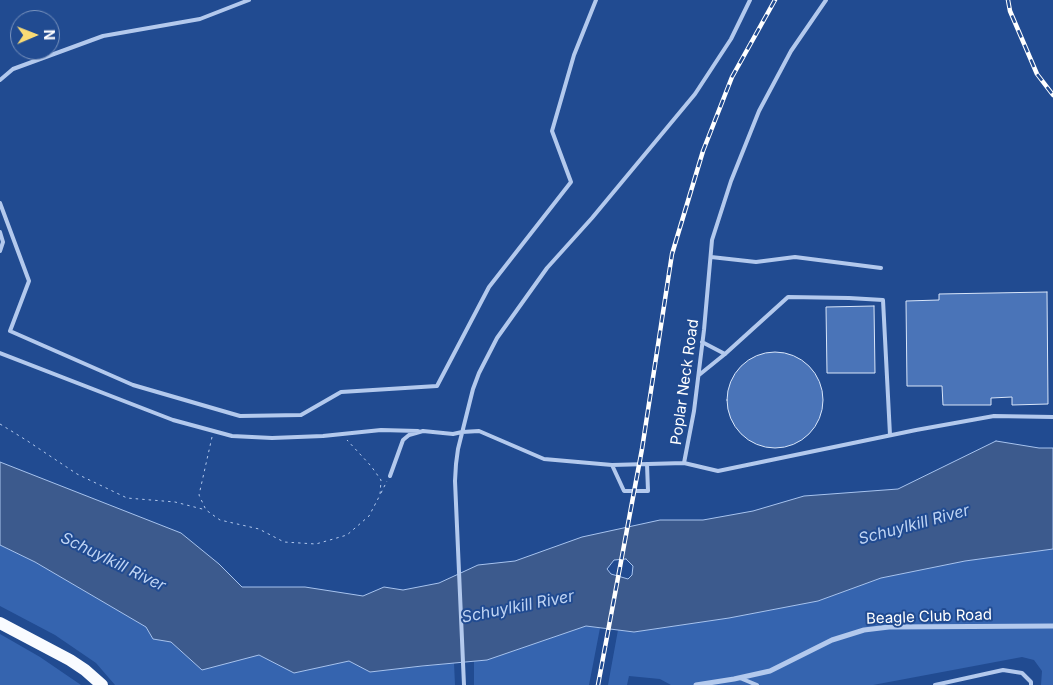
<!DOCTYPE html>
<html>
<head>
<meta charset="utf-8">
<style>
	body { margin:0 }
	#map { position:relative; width:1053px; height:685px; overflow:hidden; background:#214b91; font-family:Inter,sans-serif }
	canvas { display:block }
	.north { position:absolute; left:10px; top:10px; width:50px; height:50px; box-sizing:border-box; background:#214b91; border:1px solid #7a93bd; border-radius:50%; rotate:89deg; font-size:14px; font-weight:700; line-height:20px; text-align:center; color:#fff }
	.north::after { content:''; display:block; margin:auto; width:18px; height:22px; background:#f9db75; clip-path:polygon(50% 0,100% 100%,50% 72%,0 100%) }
</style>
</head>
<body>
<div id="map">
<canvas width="1053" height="685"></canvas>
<div class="north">N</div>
</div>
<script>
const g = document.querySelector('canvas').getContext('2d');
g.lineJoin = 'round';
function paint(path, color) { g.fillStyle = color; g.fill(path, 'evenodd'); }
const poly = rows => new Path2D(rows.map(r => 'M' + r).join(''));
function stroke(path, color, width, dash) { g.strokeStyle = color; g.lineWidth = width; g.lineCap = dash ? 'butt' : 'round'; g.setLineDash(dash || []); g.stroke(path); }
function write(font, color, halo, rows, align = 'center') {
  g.font = font + ' Inter,sans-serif'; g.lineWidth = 4; g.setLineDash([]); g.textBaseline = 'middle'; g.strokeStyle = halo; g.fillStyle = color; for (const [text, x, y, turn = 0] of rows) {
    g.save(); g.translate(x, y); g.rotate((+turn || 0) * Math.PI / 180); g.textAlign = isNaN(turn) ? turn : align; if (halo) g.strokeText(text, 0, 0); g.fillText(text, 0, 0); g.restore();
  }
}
const green = poly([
	[0,545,35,562,146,627,153,639,171,642,202,669,259,655,294,673,349,661,370,672,454,663,455,685,115,685,96,663,55,635,0,606],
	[1053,549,1053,685,1041,685,1042,671,1034,660,1022,657,873,685,671,685,660,679,629,676,627,685,608,685,618,630,634,632,729,618,818,601,881,578,965,561],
	[586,626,600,628,589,685,474,685,474,661,487,660],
	[0,634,40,657,81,685,0,685]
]);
const water = poly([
	[996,441,1039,448,1053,448,1053,549,965,561,881,578,818,601,729,618,634,632,586,626,487,660,422,666,370,672,349,661,294,673,259,655,202,670,171,642,153,639,146,627,35,562,0,545,0,462,181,533,219,564,242,587,305,587,363,596,384,587,403,590,439,583,478,565,515,561,582,537,660,520,703,520,753,511,804,496,898,489,996,441],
	[626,559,633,566,632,575,628,579,611,574,607,569,614,560,626,559]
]);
const building = poly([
	[1047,292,1048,404,1012,405,1012,397,991,398,991,405,943,405,942,386,907,386,906,301,939,300,939,294,1047,292],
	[874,306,875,373,827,373,826,307,874,306],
	'727 400a48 48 0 1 1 96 0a48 48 0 1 1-96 0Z'
]);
const path = poly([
	[0,424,26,440,77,474,127,498,175,502,206,510],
	[212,437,199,495,206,510,220,520,259,529,284,542,316,544,347,535,369,516,380,495,381,480,371,466,347,440],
	[381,493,387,481]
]);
const lane = poly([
	[0,80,13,69,103,36,200,19,249,0],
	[0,203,29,281,10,331,133,385,240,416,301,415,341,392,437,386,489,287,571,182,552,131,574,55,596,0],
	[0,232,3,242,0,251],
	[711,257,756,262,795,257,881,268],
	[702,342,725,354],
	[0,353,173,420,232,436,272,438,323,436,381,430,418,431],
	[699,375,725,354,788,297,849,298,883,300,890,435],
	[684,463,718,471,916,430,994,416,1053,417],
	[612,465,624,491,648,491,647,464],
	[390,476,403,440,409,435,423,431,453,434,462,432,479,431,544,459,612,465,684,463,694,411,704,330,712,240,731,181,759,111,791,51,826,0],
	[740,678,757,685],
	[464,685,455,481,456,464,458,449,473,389,479,373,497,338,547,268,592,218,695,94,731,39,750,0],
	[935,685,1003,670,1022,673,1031,682,1031,685]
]);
const street = poly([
	[696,685,734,679,770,671,832,640,864,630,889,627,1053,626]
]);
const primary = poly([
	[0,623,70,660,85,670,102,685]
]);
const rail = poly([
	[1008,0,1010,11,1037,74,1053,95],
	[598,685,642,449,672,254,703,151,732,77,775,0]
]);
const streetNames = [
	["Poplar Neck Road",685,382,-82],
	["Beagle Club Road",929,617,-2]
];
const waterNames = [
	["Schuylkill River",914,525,-15],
	["Schuylkill River",113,562,26],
	["Schuylkill River",518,607,-11]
];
paint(green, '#3564af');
paint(water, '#3c5a8d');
stroke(water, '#a7c3ee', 1);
paint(building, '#4a74b8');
stroke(building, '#d8e5f9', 1);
stroke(path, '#b3c9ed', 1, [2.5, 4]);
stroke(lane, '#b3c9ed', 4);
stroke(street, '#b3c9ed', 5);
stroke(primary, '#f9fbff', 12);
stroke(rail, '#fff', 4.5);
stroke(rail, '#214b91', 2.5, [8]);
write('15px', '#fff', '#214b91', streetNames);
write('italic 16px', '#bfd4f4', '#214b91', waterNames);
</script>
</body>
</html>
